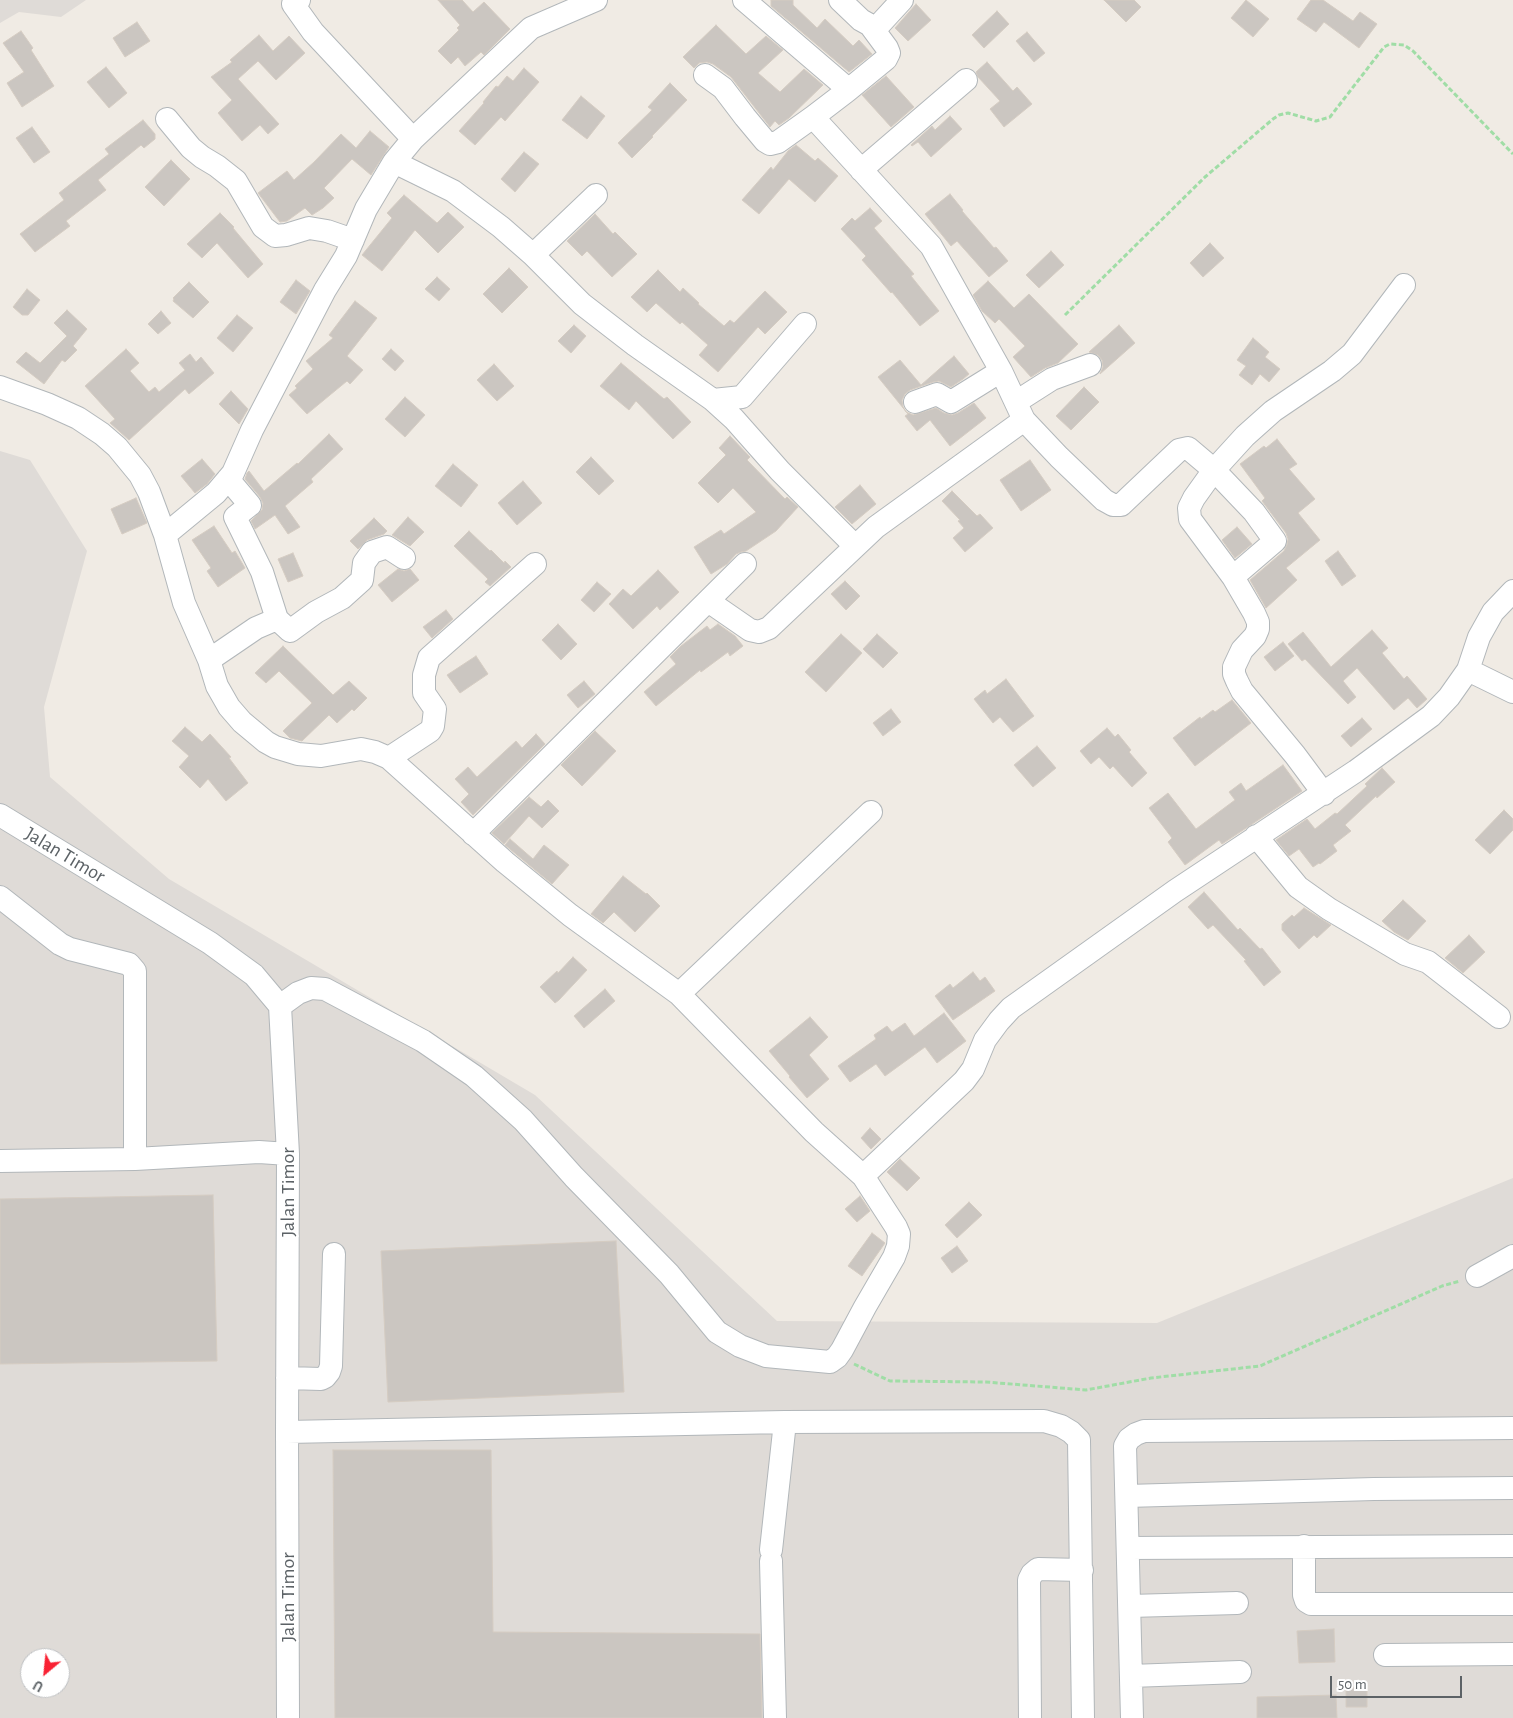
<!DOCTYPE html>
<html>
<head>
<meta charset="utf-8">
<style>
	body { margin:0 }
	#map { position:relative; width:1513px; height:1718px; overflow:hidden; background:#f0ebe4; font-family:"Alegreya Sans",sans-serif }
	canvas { display:block }
	.north { position:absolute; left:20px; top:1648px; width:50px; height:50px; box-sizing:border-box; background:#fff; border:1px solid #bec0c2; border-radius:50%; rotate:208deg; font-size:14px; font-weight:700; line-height:20px; text-align:center; color:#5c6266 }
	.north::after { content:''; display:block; margin:auto; width:18px; height:22px; background:#f92234; clip-path:polygon(50% 0,100% 100%,50% 72%,0 100%) }
	.scale { position:absolute; left:1330px; top:1676px; width:132px; height:22px; box-sizing:border-box; border:2px solid #5c6266; border-top:0; padding-left:6px; font-size:15px; line-height:18px; white-space:nowrap; color:#5c6266; -webkit-text-stroke:4px #fff; paint-order:stroke }
</style>
</head>
<body>
<div id="map">
<canvas width="1513" height="1718"></canvas>
<div class="north">U</div>
<div class="scale">50 m</div>
</div>
<script>
const g = document.querySelector('canvas').getContext('2d');
g.lineJoin = 'round';
function paint(path, color) { g.fillStyle = color; g.fill(path, 'evenodd'); }
const poly = rows => new Path2D(rows.map(r => 'M' + r).join(''));
function stroke(path, color, width, dash) { g.strokeStyle = color; g.lineWidth = width; g.lineCap = dash ? 'butt' : 'round'; g.setLineDash(dash || []); g.stroke(path); }
function write(font, color, halo, rows, align = 'center') {
  g.font = font + ' "Alegreya Sans",sans-serif'; g.lineWidth = 4.5; g.setLineDash([]); g.textBaseline = 'middle'; g.strokeStyle = halo; g.fillStyle = color; for (const [text, x, y, turn = 0] of rows) {
    g.save(); g.translate(x, y); g.rotate((+turn || 0) * Math.PI / 180); g.textAlign = isNaN(turn) ? turn : align; if (halo) g.strokeText(text, 0, 0); g.fillText(text, 0, 0); g.restore();
  }
}
const industrial = poly([
	[0,0,86,0,61,17,19,12,0,23],
	[0,451,30,460,87,551,44,707,50,777,169,879,535,1095,777,1321,1157,1323,1513,1178,1513,1718,0,1718],
	[30,1658,60,1658,60,1688,30,1688]
]);
const building = poly([
	[438,0,462,0,473,12,484,2,510,29,484,55,481,52,465,66,458,57,451,64,438,51,459,30,457,28,460,25,438,0],
	[771,0,793,0,793,5,817,28,825,19,853,46,859,40,872,54,849,72,771,6,771,0],
	[1104,0,1134,0,1141,7,1126,22,1104,0],
	[1246,0,1269,19,1253,37,1231,18,1246,0],
	[1311,0,1323,0,1353,21,1360,12,1377,24,1359,48,1324,22,1316,32,1297,19,1311,0],
	[916,4,931,20,908,41,895,28,916,4],
	[997,11,1009,24,984,48,972,35,997,11],
	[137,22,150,41,125,57,113,38,137,22],
	[716,25,746,54,766,36,783,50,758,73,780,92,804,69,823,85,789,118,779,125,775,121,770,127,731,77,713,64,707,62,699,63,694,68,683,57,716,25],
	[21,31,33,48,31,50,54,86,22,107,7,83,24,72,3,43,21,31],
	[1027,32,1045,53,1034,62,1016,41,1027,32],
	[259,35,273,51,289,36,305,53,276,80,258,61,238,79,279,124,268,134,260,125,242,141,218,113,232,100,211,77,232,62,230,60,259,35],
	[987,62,1013,91,1017,87,1032,104,1004,127,990,109,1000,101,978,77,976,72,987,62],
	[106,67,127,93,109,108,87,82,106,67],
	[524,68,539,82,505,121,501,117,475,145,459,131,484,103,483,102,496,86,498,87,507,76,513,81,524,68],
	[886,76,914,107,891,127,862,95,886,76],
	[670,83,687,100,652,136,653,137,632,158,618,143,652,110,648,107,670,83],
	[581,96,605,116,587,139,562,120,581,96],
	[950,116,962,129,931,157,918,142,912,146,911,145,932,126,935,130,950,116],
	[143,120,155,134,155,139,144,148,141,145,98,180,106,190,66,221,70,226,35,252,20,234,64,200,59,193,109,154,105,149,143,120],
	[32,127,50,152,34,163,16,138,32,127],
	[370,131,389,147,371,175,352,159,324,188,334,198,323,208,312,215,305,208,287,221,280,222,258,193,287,171,294,180,314,162,341,134,356,148,370,131],
	[796,145,815,161,818,158,838,176,815,202,789,179,759,214,742,200,771,167,773,170,788,151,796,145],
	[524,152,539,164,515,192,501,179,524,152],
	[171,160,190,179,164,206,145,187,171,160],
	[950,194,963,210,962,211,994,248,996,247,1008,261,989,277,957,241,951,246,925,214,950,194],
	[404,195,437,223,448,212,464,227,438,253,415,230,382,271,362,255,392,218,387,213,404,195],
	[870,208,882,221,874,228,914,274,911,276,939,311,920,326,892,292,891,293,862,260,866,256,841,229,852,218,855,221,870,208],
	[220,213,234,227,233,228,263,264,248,278,217,243,202,258,187,244,220,213],
	[595,214,613,234,615,232,637,254,612,277,587,251,582,256,567,241,595,214],
	[1210,243,1224,258,1203,277,1190,263,1210,243],
	[1051,251,1064,265,1039,288,1026,275,1051,251],
	[509,268,528,287,502,313,483,294,509,268],
	[658,270,680,292,683,288,699,303,698,304,724,326,730,320,734,323,765,291,787,312,765,334,758,327,718,372,699,355,708,345,682,322,680,324,656,303,647,312,631,297,658,270],
	[437,277,450,289,439,301,425,289,437,277],
	[296,280,310,291,296,314,280,302,296,280],
	[988,281,1014,308,1029,294,1078,344,1058,363,1045,368,1031,377,1013,357,1025,346,999,319,995,323,982,311,973,295,988,281],
	[189,282,209,302,193,318,173,301,174,299,173,298,189,282],
	[27,289,40,300,28,315,22,315,13,307,27,289],
	[355,301,377,318,347,356,363,370,350,384,347,381,307,414,289,395,297,388,295,386,313,369,306,361,333,338,329,335,355,301],
	[67,310,87,329,73,346,77,350,65,362,62,360,44,384,16,362,26,352,40,363,67,336,54,323,67,310],
	[161,311,171,323,158,334,148,324,161,311],
	[237,315,253,328,233,352,217,338,237,315],
	[574,325,586,336,571,353,558,341,574,325],
	[1119,325,1135,343,1100,374,1103,367,1102,360,1098,355,1089,352,1119,325],
	[1253,338,1269,352,1265,357,1280,369,1269,382,1260,374,1252,385,1239,375,1246,366,1237,360,1253,338],
	[126,349,139,363,130,371,149,392,155,387,159,392,185,370,179,363,190,354,196,362,201,357,214,373,189,394,185,389,129,440,110,423,115,419,85,386,126,349],
	[391,349,404,361,395,371,382,359,391,349],
	[954,356,969,374,963,379,951,387,939,381,933,382,910,390,905,394,902,400,903,407,906,412,913,415,936,408,944,413,952,415,958,413,974,403,986,418,950,446,930,420,917,431,905,416,908,414,878,377,900,360,921,385,954,356],
	[621,363,664,399,667,397,691,422,673,439,636,401,629,410,600,386,621,363],
	[494,364,514,386,497,401,477,380,494,364],
	[1084,387,1099,402,1071,430,1056,416,1084,387],
	[231,391,248,409,239,424,219,404,231,391],
	[405,397,425,415,405,437,385,419,405,397],
	[329,434,343,449,311,479,313,482,285,506,300,527,288,534,275,515,255,529,251,521,262,510,263,503,260,497,245,479,247,473,249,471,264,491,297,463,298,464,329,434],
	[730,436,750,457,747,460,785,499,787,497,798,507,776,531,746,551,741,552,736,554,727,564,711,574,694,547,721,530,724,534,756,512,733,488,718,503,698,483,726,455,719,448,730,436],
	[1277,439,1297,464,1289,469,1315,499,1298,513,1320,540,1286,568,1297,580,1266,608,1250,580,1284,551,1287,545,1288,539,1286,533,1262,501,1265,498,1240,464,1264,446,1266,448,1277,439],
	[591,457,614,481,599,495,576,472,591,457],
	[202,459,215,474,207,484,195,493,181,476,202,459],
	[1030,460,1051,490,1021,511,1000,480,1030,460],
	[453,464,478,485,461,507,435,486,453,464],
	[523,481,542,503,517,525,498,503,523,481],
	[860,485,876,504,852,524,835,507,860,485],
	[952,491,977,516,980,514,993,528,965,552,953,538,964,528,958,521,960,520,942,501,952,491],
	[136,498,147,523,122,534,111,509,136,498],
	[408,517,424,532,410,546,392,535,408,517],
	[374,518,387,531,384,534,367,540,358,549,350,541,374,518],
	[214,526,232,553,235,551,245,568,218,587,207,571,211,568,192,540,214,526],
	[1237,527,1252,544,1235,558,1222,540,1237,527],
	[469,531,490,551,491,550,504,563,505,561,511,567,490,586,485,582,488,579,454,546,469,531],
	[1338,551,1356,576,1342,586,1325,561,1338,551],
	[293,553,303,576,288,582,278,559,293,553],
	[398,569,404,571,410,569,419,580,392,602,378,585,398,569],
	[658,570,679,592,660,610,657,606,633,629,609,604,623,589,631,596,658,570],
	[845,581,860,596,846,610,831,594,845,581],
	[597,582,611,594,594,612,581,600,597,582],
	[446,610,453,619,432,638,423,627,446,610],
	[558,624,577,644,561,660,542,640,558,624],
	[718,624,735,636,743,646,730,656,728,652,701,672,700,670,656,706,644,692,676,664,670,657,681,646,707,626,710,630,718,624],
	[1372,630,1388,648,1382,653,1404,679,1407,676,1427,699,1417,708,1408,698,1394,710,1357,668,1343,681,1356,697,1348,704,1305,659,1302,661,1288,644,1303,632,1331,667,1372,630],
	[841,634,862,653,826,692,805,672,841,634],
	[877,634,898,653,883,668,863,649,877,634],
	[1283,642,1294,656,1275,671,1264,657,1283,642],
	[283,646,333,695,349,681,367,698,354,711,352,709,337,723,329,715,302,741,290,738,283,731,312,703,279,671,266,683,255,673,283,646],
	[476,656,488,674,460,693,447,675,476,656],
	[1006,679,1034,716,1013,732,1000,717,993,723,974,699,985,690,987,694,1006,679],
	[584,681,595,694,578,708,567,695,584,681],
	[1232,700,1251,723,1195,766,1173,738,1200,717,1201,719,1213,710,1215,712,1232,700],
	[891,709,901,722,883,736,873,723,891,709],
	[1362,718,1372,729,1351,747,1341,736,1362,718],
	[185,727,202,742,210,734,231,757,229,758,248,783,226,801,208,779,200,788,179,767,189,756,172,741,185,727],
	[1107,728,1115,737,1118,734,1131,750,1129,752,1147,773,1132,787,1113,766,1110,769,1099,757,1091,764,1080,751,1107,728],
	[595,731,616,751,582,786,561,765,595,731],
	[536,734,545,744,473,815,461,802,469,794,455,779,468,767,477,777,516,741,522,748,536,734],
	[1037,746,1056,768,1033,787,1014,765,1037,746],
	[1283,765,1302,791,1222,844,1219,840,1185,865,1168,842,1172,838,1149,808,1168,793,1196,829,1235,800,1229,792,1241,783,1246,791,1283,765],
	[1382,768,1395,782,1377,798,1376,796,1345,825,1351,831,1333,845,1337,851,1320,864,1319,863,1313,867,1299,849,1289,856,1276,840,1307,819,1315,829,1335,813,1337,814,1367,786,1365,784,1382,768],
	[529,797,541,807,548,800,559,811,542,828,529,816,504,844,492,833,529,797],
	[1504,810,1513,819,1513,830,1490,854,1475,840,1504,810],
	[510,839,533,859,544,845,569,865,552,884,505,845,510,839],
	[623,876,646,894,647,893,660,906,635,932,614,912,603,923,591,914,623,876],
	[1204,892,1238,930,1240,928,1260,949,1262,948,1281,972,1264,986,1244,961,1246,960,1213,925,1208,929,1188,907,1204,892],
	[1403,900,1426,921,1408,940,1394,932,1382,921,1403,900],
	[1304,908,1331,925,1317,938,1314,935,1299,949,1282,930,1282,924,1292,915,1294,917,1304,908],
	[1469,935,1485,952,1463,973,1445,958,1469,935],
	[573,957,587,970,559,1000,555,1003,540,987,557,971,558,973,573,957],
	[973,972,980,981,985,977,995,991,953,1020,935,996,950,984,953,988,973,972],
	[605,989,615,1001,584,1028,574,1016,605,989],
	[944,1013,966,1041,937,1063,925,1047,885,1076,876,1064,850,1082,838,1066,876,1039,874,1035,887,1026,892,1032,905,1023,914,1036,944,1013],
	[810,1017,828,1037,809,1055,829,1079,807,1098,789,1077,790,1076,769,1051,810,1017],
	[870,1128,881,1139,871,1149,861,1138,870,1128],
	[900,1159,920,1178,907,1191,887,1172,900,1159],
	[213,1195,217,1361,0,1364,0,1199,213,1195],
	[860,1196,870,1211,857,1222,845,1209,860,1196],
	[969,1202,982,1215,957,1238,945,1225,969,1202],
	[872,1233,885,1243,862,1276,848,1266,872,1233],
	[616,1241,624,1392,388,1402,381,1251,616,1241],
	[957,1246,968,1261,952,1273,941,1258,957,1246],
	[333,1450,491,1450,493,1632,760,1634,762,1718,335,1718,333,1450],
	[1334,1629,1335,1662,1299,1663,1297,1631,1334,1629],
	[1346,1688,1367,1688,1367,1707,1346,1707,1346,1688],
	[1336,1695,1337,1718,1257,1718,1257,1697,1336,1695]
]);
const path = poly([
	[1065,315,1205,177,1273,119,1279,115,1288,113,1316,121,1330,117,1384,47,1390,44,1404,45,1413,51,1513,154],
	[854,1364,890,1381,986,1382,1086,1390,1151,1378,1260,1366,1442,1286,1460,1281]
]);
const minor = poly([
	[299,0,293,4,313,32,413,139],
	[744,0,841,83,847,91,813,117,931,246,1001,371,1024,420,1059,457,1104,500,1113,505,1121,505,1179,450,1188,448,1214,470,1254,512,1275,541,1233,577],
	[840,0,861,20,870,25,875,26,879,25,902,0],
	[705,75,723,88,745,117,765,141,770,144,778,142,813,117],
	[847,91,886,59,889,53,887,48,870,25],
	[167,119,191,148,202,157,217,166,236,181,263,227,275,236,286,235,309,228,327,231,353,240],
	[394,162,453,191,501,227,533,255,582,304,635,345,713,400,734,419,780,471,855,546],
	[861,170,966,80],
	[533,255,596,195],
	[0,387,47,404,78,418,102,434,117,447,140,475,149,492,165,535,184,603,209,660,217,686,229,707,242,722,266,742,275,747,298,754,321,756,361,749,375,752,389,758,505,862,570,915,679,994,814,1132,863,1176,896,1227,899,1234,898,1246,894,1257,865,1307,842,1350,837,1357,830,1362,766,1356,740,1346,717,1332,669,1274,574,1177,523,1120,474,1076,423,1041,325,989,311,988,298,993,280,1006],
	[713,400,742,397,805,324],
	[915,402,937,394,951,402,1001,371],
	[1016,402,1052,379,1090,365],
	[228,479,250,505,235,517,262,572,277,619],
	[165,535,216,493,233,473,252,430,325,290,346,256,366,209,394,162,413,139,531,28,596,0],
	[708,601,750,630,759,632,769,628,876,527,1024,420],
	[209,660,256,628,277,619,290,631,316,612,342,598,362,580,364,563,372,552,387,547,404,558],
	[1468,670,1513,692],
	[389,758,430,731,433,726,435,709,424,693,424,675,429,658,535,564],
	[1324,794,1295,755,1242,691,1237,681,1234,674,1234,667,1242,650,1255,636,1258,629,1258,622,1254,613,1233,577,1190,519,1189,508,1194,498,1214,470,1245,436,1273,411,1332,371,1352,354,1404,285],
	[0,815,210,943,254,975,280,1006,288,1154,287,1432,288,1718],
	[473,834,745,564],
	[1256,836,1298,887,1305,892,1329,909,1405,954,1428,962,1499,1017],
	[0,897,60,944,70,949,129,964,135,971,135,1159,259,1152,288,1154],
	[679,994,871,812],
	[0,1161,135,1159],
	[863,1176,964,1081,973,1069,985,1040,999,1021,1011,1008,1175,891,1356,771,1431,716,1449,697,1468,670,1479,637,1493,612,1513,591],
	[1477,1276,1513,1256],
	[287,1378,321,1379,325,1377,329,1372,331,1366,334,1254],
	[287,1432,785,1422,1044,1421,1061,1426,1071,1432,1079,1440,1083,1718],
	[1127,1496,1374,1489,1513,1488],
	[1304,1546,1304,1595,1306,1601,1311,1604,1513,1604],
	[1128,1548,1513,1546],
	[771,1550,785,1422],
	[771,1561,775,1718],
	[1130,1606,1237,1603],
	[1385,1655,1513,1654],
	[1131,1676,1240,1672],
	[1030,1718,1029,1580,1032,1574,1038,1569,1082,1570],
	[1132,1718,1125,1446,1129,1439,1136,1434,1144,1431,1513,1428]
]);
const streetNames = [
	["Jalan Timor",65,855,31],
	["Jalan Timor",288,1192,-90],
	["Jalan Timor",288,1597,-90]
];
paint(industrial, '#dfdbd7');
paint(building, '#cbc6c1');
stroke(building, '#d5ccc2', 1);
stroke(minor, '#b2b7ba', 24);
stroke(path, '#a0dda6', 3, [5, 2.5]);
stroke(minor, '#fff', 22);
write('20px', '#5c6266', '#fff', streetNames);
</script>
</body>
</html>
